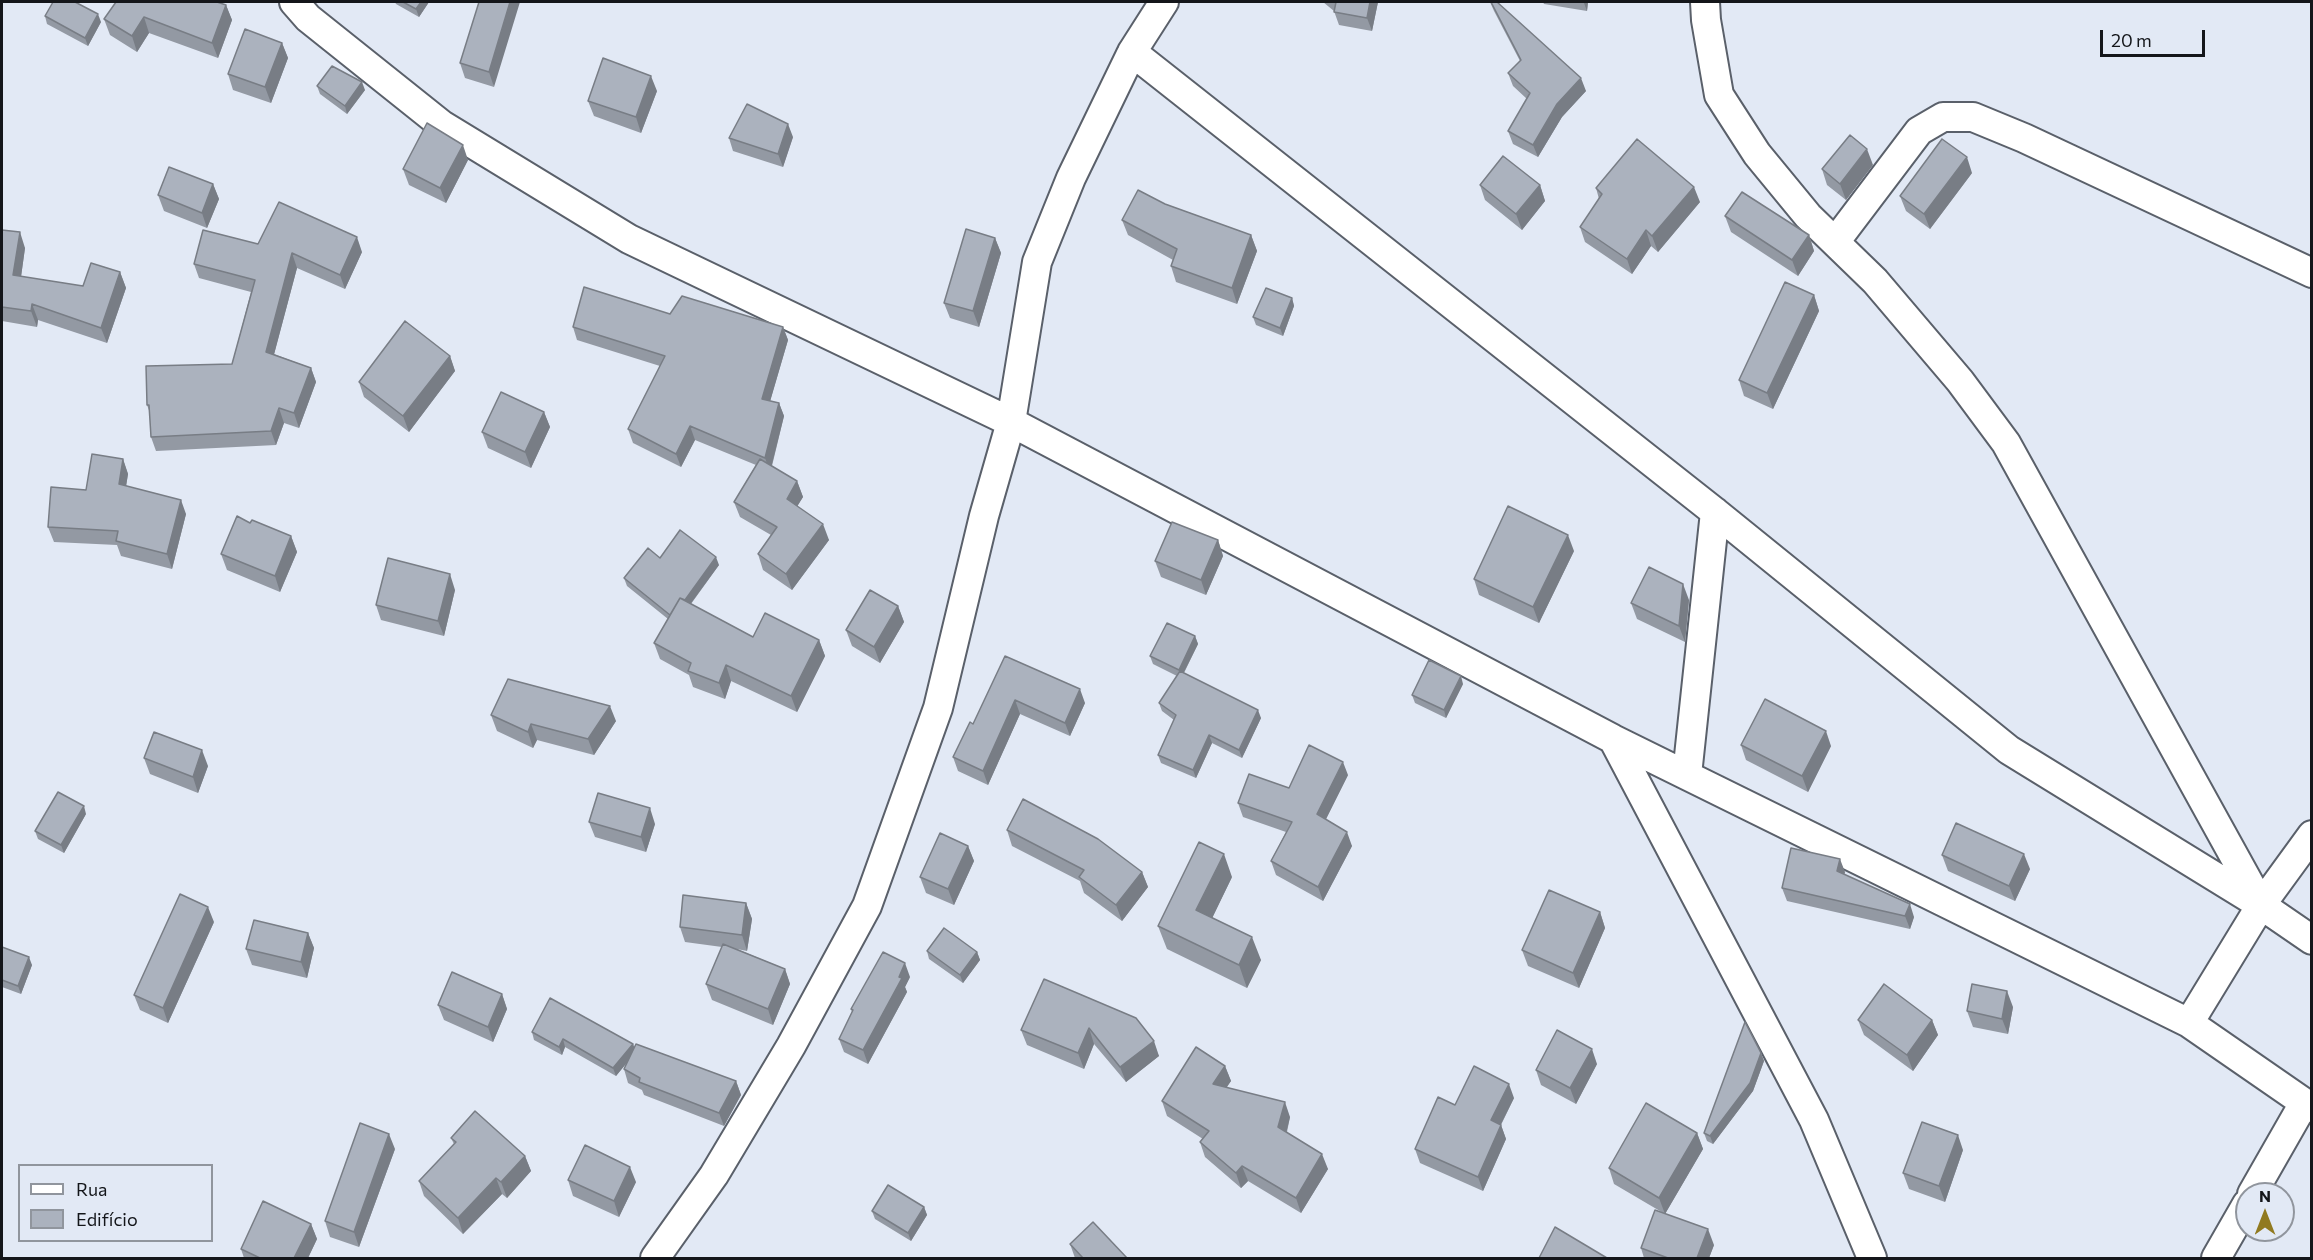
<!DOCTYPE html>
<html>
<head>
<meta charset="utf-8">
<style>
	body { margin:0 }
	#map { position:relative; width:2313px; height:1260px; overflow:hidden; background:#e2e9f5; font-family:Commissioner,sans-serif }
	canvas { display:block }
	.frame { position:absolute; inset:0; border:3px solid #14161a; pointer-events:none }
	.legend { position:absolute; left:18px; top:1164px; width:195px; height:78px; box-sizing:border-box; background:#e2e9f5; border:2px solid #90959d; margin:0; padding:8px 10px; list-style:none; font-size:18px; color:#14161a }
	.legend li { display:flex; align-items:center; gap:12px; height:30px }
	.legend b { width:30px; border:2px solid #90959d }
	.north { position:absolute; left:2235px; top:1182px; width:60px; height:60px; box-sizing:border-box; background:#e2e9f5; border:2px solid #90959d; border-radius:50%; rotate:0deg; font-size:16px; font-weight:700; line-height:24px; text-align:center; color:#14161a }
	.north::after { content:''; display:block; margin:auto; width:21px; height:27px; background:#917a20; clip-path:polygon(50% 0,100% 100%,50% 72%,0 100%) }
	.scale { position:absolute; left:2100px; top:30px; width:105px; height:27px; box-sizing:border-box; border:3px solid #14161a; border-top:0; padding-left:8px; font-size:18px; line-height:21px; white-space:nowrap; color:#14161a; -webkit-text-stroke:4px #e2e9f5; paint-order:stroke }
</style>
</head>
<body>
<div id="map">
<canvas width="2313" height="1260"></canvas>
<div class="frame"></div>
<ul class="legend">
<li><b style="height:8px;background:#fff"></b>Rua</li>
<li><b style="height:16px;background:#abb2be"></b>Edifício</li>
</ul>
<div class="north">N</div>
<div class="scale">20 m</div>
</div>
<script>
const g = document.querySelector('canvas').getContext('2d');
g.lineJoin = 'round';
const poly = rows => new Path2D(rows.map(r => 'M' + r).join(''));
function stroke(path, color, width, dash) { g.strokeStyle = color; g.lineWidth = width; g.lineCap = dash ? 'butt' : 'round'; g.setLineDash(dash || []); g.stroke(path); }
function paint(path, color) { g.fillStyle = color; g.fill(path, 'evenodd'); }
const street = poly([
	[294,2,308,18,442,125,629,239,1011,422,1613,739,2189,1023,2312,1108],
	[1705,2,1706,20,1719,95,1757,154,1808,216,1875,281,1960,381,2006,443,2260,903],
	[1132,52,1715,512,2009,750,2261,905,2312,940],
	[1835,242,1919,131,1943,117,1973,117,2024,138,2312,273],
	[1613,739,1814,1120,1872,1258],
	[1687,775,1715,512],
	[2189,1023,2261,905,2312,835],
	[2252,1194,2304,1103],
	[655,1258,714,1175,791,1046,867,906,938,708,984,516,1011,422,1037,262,1071,178,1132,52,1164,2],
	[2216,1258,2247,1204]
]);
const wall = poly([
	[395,2,429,2,419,17,396,4],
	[479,2,494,87,465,78,460,63],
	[1323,2,1378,2,1372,31,1339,25,1334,11],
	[1490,2,1586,91,1562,117,1538,157,1513,144,1508,131,1527,99,1513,86,1508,73,1520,61,1494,11],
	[1543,2,1588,2,1587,11,1544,4],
	[226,5,232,20,218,58,149,33,137,52,110,35,104,19],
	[45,16,101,22,88,46,47,24],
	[282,43,288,58,271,103,233,90,228,74],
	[317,86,365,90,347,114,320,94],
	[657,91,641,133,594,116,588,101],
	[793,137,783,167,733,151,729,138],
	[468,160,446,203,409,185,403,169],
	[1873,165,1846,200,1827,185,1822,169],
	[1972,173,1930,229,1906,211,1900,196],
	[213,184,219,199,207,228,164,211,158,195],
	[1480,185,1540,185,1545,201,1522,230,1485,200],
	[1596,188,1700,202,1658,252,1651,246,1632,274,1585,242,1580,227,1599,199],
	[1165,204,1251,235,1257,251,1237,304,1176,282,1171,266,1173,260,1128,235,1122,220],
	[1725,216,1809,235,1814,251,1798,276,1731,232],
	[2,230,25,248,21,277,83,286,120,272,126,288,107,343,38,320,37,327,2,321],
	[995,238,1001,253,979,327,950,318,944,303],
	[258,244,362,252,345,289,297,268,274,354,311,368,316,382,299,428,284,423,276,445,156,451,151,437,150,413,147,405,232,364,251,292,199,278,194,264],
	[1814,295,1819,311,1773,409,1744,396,1739,380],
	[1292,298,1294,306,1283,336,1256,325,1253,317],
	[670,314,783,327,788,340,770,401,779,403,784,416,772,466,797,481,803,497,797,506,829,540,792,590,763,570,758,554,771,535,740,517,734,502,756,465,695,440,681,467,633,443,628,429,660,366,577,340,573,327],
	[450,356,455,371,409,432,364,397,359,382],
	[544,412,550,427,531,468,488,448,482,432],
	[123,459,128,474,126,486,186,514,172,569,121,556,117,545,54,542,48,527,86,490],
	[250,523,291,536,297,552,280,592,227,570,221,554],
	[1218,540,1223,556,1206,595,1161,577,1155,561],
	[1574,551,1539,623,1479,595,1474,579],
	[660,558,719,565,691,604,753,637,819,640,825,656,797,712,731,681,725,699,693,687,689,675,660,659,654,643,668,619,627,586,624,578],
	[455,590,444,636,381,620,376,605],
	[1689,600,1685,642,1637,619,1631,603],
	[898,606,904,622,880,663,852,646,846,630],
	[1195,636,1198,644,1184,673,1261,718,1242,758,1212,743,1196,778,1161,763,1158,755,1174,720,1162,711,1159,703,1177,676,1153,664,1150,656],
	[1005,656,1085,703,1070,736,1020,714,988,785,958,771,953,757,973,724],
	[1463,684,1446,718,1415,703,1412,695],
	[491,715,616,721,594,755,537,740,533,748,497,731],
	[1741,745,1831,746,1808,792,1746,760],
	[144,758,208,766,198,793,150,774],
	[1348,775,1326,819,1352,846,1323,901,1276,875,1271,861,1286,832,1243,817,1238,803,1289,788],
	[86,814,64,853,38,839,35,831],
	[589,822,655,824,646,852,595,837],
	[1007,830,1142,872,1148,887,1122,921,1084,893,1080,881,1012,846],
	[968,846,974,861,954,905,926,893,920,877],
	[1942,855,2030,869,2015,901,1948,871],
	[1845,872,1844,874,1914,917,1910,929,1787,901,1782,888],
	[1232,877,1212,918,1261,960,1247,988,1167,949,1158,926],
	[746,903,752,919,747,951,737,949,785,969,790,984,773,1025,712,1000,706,984,722,947,685,942,680,927],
	[1600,912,1605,928,1579,988,1528,966,1522,950],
	[214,922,168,1023,140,1010,134,995],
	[308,933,314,948,307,978,252,965,246,949],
	[2,947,32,965,21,994,2,987],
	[927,951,977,952,980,960,963,983,929,959],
	[910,977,905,987,907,992,868,1064,844,1052,839,1039,852,1012,851,1009],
	[502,994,507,1009,493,1042,444,1020,438,1005],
	[2013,1007,2008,1034,1973,1027,1967,1011],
	[1136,1018,1159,1056,1126,1082,1094,1044,1084,1069,1027,1045,1021,1030],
	[1858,1020,1932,1020,1938,1035,1913,1071,1864,1035],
	[532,1032,633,1044,634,1047,736,1081,741,1095,724,1126,644,1095,642,1090,628,1083,624,1069,626,1063,616,1076,565,1047,562,1055,534,1040],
	[1761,1053,1764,1061,1753,1091,1713,1144,1707,1141,1704,1133],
	[1597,1064,1576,1104,1541,1085,1536,1070],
	[1225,1066,1231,1081,1226,1087,1290,1117,1287,1132,1328,1169,1301,1213,1248,1181,1241,1188,1205,1157,1200,1142,1203,1139,1167,1116,1162,1101],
	[1514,1098,1501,1125,1506,1139,1483,1191,1420,1163,1415,1149,1455,1105],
	[1697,1133,1703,1149,1665,1214,1614,1184,1609,1168],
	[451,1138,525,1156,531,1171,507,1198,502,1194,463,1234,424,1196,419,1181,454,1144],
	[395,1149,359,1247,330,1237,325,1221],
	[1963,1150,1945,1202,1909,1189,1903,1173],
	[568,1180,636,1182,619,1217,573,1196],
	[924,1207,927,1215,911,1241,875,1219,872,1211],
	[311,1224,317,1239,308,1258,244,1258,241,1249],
	[1070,1244,1127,1258,1075,1258],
	[1714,1245,1709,1258,1644,1258,1641,1248]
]);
const shadedWall = poly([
	[421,2,429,2,419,17,416,9],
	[510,2,520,2,494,87,489,72],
	[1370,2,1378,2,1372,31,1367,18],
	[1584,2,1588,2,1587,11,1584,3],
	[226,5,232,20,218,58,212,43],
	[98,14,101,22,88,46,85,38],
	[144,17,149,33,137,52,132,36],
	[282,43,288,58,271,103,265,87],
	[651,76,657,91,641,133,636,117],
	[1581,78,1586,91,1562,117,1538,157,1533,145,1557,104],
	[362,82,365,90,347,114,345,106],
	[788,124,793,137,783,167,778,154],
	[463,145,468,160,446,203,440,188],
	[1867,149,1873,165,1846,200,1840,184],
	[1967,157,1972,173,1930,229,1924,214],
	[213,184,219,199,207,228,202,213],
	[1540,185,1545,201,1522,230,1516,214],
	[1694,187,1700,202,1658,252,1652,236],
	[1646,230,1651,246,1632,274,1627,259],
	[20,232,25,248,19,291,13,275],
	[1251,235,1257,251,1237,304,1232,288],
	[1809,235,1814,251,1798,276,1792,260],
	[357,237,362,252,345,289,340,275],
	[995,238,1001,253,979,327,973,311],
	[292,253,297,268,271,366,266,352],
	[120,272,126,288,107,343,101,328],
	[1814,295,1819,311,1773,409,1767,393],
	[1292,298,1294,306,1283,336,1280,328],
	[32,304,38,320,37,327,31,311],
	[783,327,788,340,767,412,762,399],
	[450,356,455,371,409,432,403,416],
	[311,368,316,382,299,428,294,413],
	[779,403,784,416,770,472,765,458],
	[279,408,284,423,276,445,271,431],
	[544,412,550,427,531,468,525,452],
	[690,426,695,440,681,467,676,454],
	[123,459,128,474,124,499,119,484],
	[797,481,803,497,792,515,787,499],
	[181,500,186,514,172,569,167,554],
	[823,524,829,540,792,590,786,574],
	[1568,535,1574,551,1539,623,1533,607],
	[291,536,297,552,280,592,275,576],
	[1218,540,1223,556,1206,595,1201,580],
	[716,557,719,565,675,625,673,617],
	[450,574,455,590,444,636,438,621],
	[1683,584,1689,600,1685,642,1679,626],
	[898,606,904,622,880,663,874,647],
	[1195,636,1198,644,1181,678,1179,670],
	[819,640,825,656,797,712,791,696],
	[726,665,731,681,725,699,719,683],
	[1461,676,1463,684,1446,718,1444,710],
	[1080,689,1085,703,1070,736,1065,723],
	[1015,700,1020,714,988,785,983,771],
	[610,706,616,721,594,755,588,739],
	[1258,710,1261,718,1242,758,1239,750],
	[531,724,537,740,533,748,528,732],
	[1826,731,1831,746,1808,792,1802,776],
	[1209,735,1212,743,1196,778,1193,770],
	[202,750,208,766,198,793,193,777],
	[1343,762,1348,775,1322,827,1317,814],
	[84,806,86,814,64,853,61,845],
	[650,808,655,824,646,852,641,837],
	[1347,832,1352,846,1323,901,1318,887],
	[968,846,974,861,954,905,948,889],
	[1224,854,1232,877,1205,933,1196,910],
	[2024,854,2030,869,2015,901,2009,886],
	[1840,859,1845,872,1842,884,1837,871],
	[1142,872,1148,887,1122,921,1116,905],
	[746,903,752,919,747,951,742,935],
	[1910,904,1914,917,1910,929,1905,916],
	[208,907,214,922,168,1023,163,1008],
	[1600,912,1605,928,1579,988,1573,973],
	[308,933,314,948,307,978,301,962],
	[1252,937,1261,960,1247,988,1239,965],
	[977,952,980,960,963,983,960,975],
	[29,957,32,965,21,994,18,986],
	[905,963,910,977,905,987,907,992,868,1064,863,1050],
	[785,969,790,984,773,1025,768,1009],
	[2007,991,2013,1007,2008,1034,2002,1019],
	[502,994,507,1009,493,1042,488,1027],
	[1932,1020,1938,1035,1913,1071,1907,1055],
	[1089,1028,1094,1044,1084,1069,1078,1053],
	[563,1039,565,1047,562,1055,559,1047],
	[1154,1041,1159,1056,1126,1082,1120,1067],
	[633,1044,636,1052,616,1076,613,1068],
	[1592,1049,1597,1064,1576,1104,1570,1088],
	[1761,1053,1764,1061,1753,1091,1713,1144,1710,1136],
	[1225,1066,1231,1081,1219,1099,1213,1084],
	[736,1081,741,1095,724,1126,719,1113],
	[1509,1084,1514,1098,1496,1134,1491,1120],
	[1285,1102,1290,1117,1284,1142,1278,1127],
	[1501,1125,1506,1139,1483,1191,1478,1177],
	[1697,1133,1703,1149,1665,1214,1659,1198],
	[389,1134,395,1149,359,1247,354,1232],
	[1958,1135,1963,1150,1945,1202,1939,1186],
	[1322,1154,1328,1169,1301,1213,1296,1198],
	[525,1156,531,1171,507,1198,501,1182],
	[1242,1166,1248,1181,1241,1188,1236,1173],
	[630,1167,636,1182,619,1217,614,1201],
	[496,1178,502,1194,463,1234,458,1218],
	[924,1207,927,1215,911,1241,908,1233],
	[311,1224,317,1239,308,1258,294,1258],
	[1708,1229,1714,1245,1709,1258,1697,1258]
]);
const building = poly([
	[53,2,75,2,98,14,85,38,45,16,53,2],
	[116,2,217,2,226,5,212,43,144,17,132,36,104,19,116,2],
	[403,2,421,2,416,9,403,2],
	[479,2,510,2,489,72,460,63,479,2],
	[1335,2,1370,2,1367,18,1334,12,1336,2,1335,2],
	[1491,2,1497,2,1581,78,1557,104,1533,145,1508,131,1530,93,1508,73,1521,60,1491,2],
	[245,29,282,43,265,87,228,74,245,29],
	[603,58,651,76,636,117,588,101,603,58],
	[332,66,362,82,345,106,317,86,332,66],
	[747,104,788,124,778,154,729,138,747,104],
	[427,123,463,145,440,188,403,169,427,123],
	[1850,135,1867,149,1840,184,1822,169,1850,135],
	[1637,139,1694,187,1652,236,1646,230,1627,259,1580,227,1602,194,1596,188,1637,139],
	[1942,139,1967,157,1924,214,1900,196,1942,139],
	[1503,156,1540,185,1516,214,1480,185,1503,156],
	[169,167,213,184,202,213,158,195,169,167],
	[1138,190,1165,204,1251,235,1232,288,1171,266,1177,249,1122,220,1138,190],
	[1742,192,1809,235,1792,260,1725,216,1742,192],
	[279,202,357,237,340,275,292,253,266,352,311,368,294,413,279,408,271,431,151,437,149,405,147,405,146,366,232,364,255,280,194,264,203,230,258,244,279,202],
	[966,229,995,238,973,311,944,303,966,229],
	[2,230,20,232,13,275,83,286,91,263,120,272,101,328,32,304,31,311,2,307,2,230],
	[1785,282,1814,295,1767,393,1739,380,1785,282],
	[584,287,670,314,682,296,783,327,762,399,779,403,765,458,690,426,676,454,628,429,665,356,573,327,584,287],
	[1266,288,1292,298,1280,328,1253,317,1266,288],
	[405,321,450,356,403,416,359,382,405,321],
	[501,392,544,412,525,452,482,432,501,392],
	[92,454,123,459,119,484,181,500,167,554,116,541,118,531,48,527,51,487,86,490,92,454],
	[760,459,797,481,787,499,823,524,786,574,758,554,777,527,734,502,760,459],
	[1508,506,1568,535,1533,607,1474,579,1508,506],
	[237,516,250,523,252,520,291,536,275,576,221,554,237,516],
	[1172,522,1218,540,1201,580,1155,561,1172,522],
	[680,530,716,557,685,600,680,598,670,615,624,578,648,548,660,558,680,530],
	[388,558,450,574,438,621,376,605,388,558],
	[1649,567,1683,584,1679,626,1631,603,1649,567],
	[870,590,898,606,874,647,846,630,870,590],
	[680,598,753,637,765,613,819,640,791,696,726,665,719,683,688,671,691,663,654,643,680,598],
	[1167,623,1195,636,1179,670,1150,656,1167,623],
	[1005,656,1080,689,1065,723,1015,700,983,771,953,757,970,722,973,724,1005,656],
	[1429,660,1461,676,1444,710,1412,695,1429,660],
	[1180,671,1258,710,1239,750,1209,735,1193,770,1158,755,1176,715,1159,703,1180,671],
	[508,679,610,706,588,739,531,724,528,732,491,715,508,679],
	[1765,699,1826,731,1802,776,1741,745,1765,699],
	[154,732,202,750,193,777,144,758,154,732],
	[1309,745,1343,762,1317,814,1347,832,1318,887,1271,861,1292,822,1238,803,1249,774,1289,788,1309,745],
	[58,792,84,806,61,845,35,831,58,792],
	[598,793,650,808,641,837,589,822,598,793],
	[1023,799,1098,839,1142,872,1116,905,1079,877,1084,870,1007,830,1023,799],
	[1956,823,2024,854,2009,886,1942,855,1956,823],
	[940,833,968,846,948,889,920,877,940,833],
	[1199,842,1224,854,1196,910,1252,937,1239,965,1158,926,1199,842],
	[1791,848,1840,859,1837,871,1910,904,1905,916,1782,888,1791,848],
	[1549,890,1600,912,1573,973,1522,950,1549,890],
	[180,894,208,907,163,1008,134,995,180,894],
	[683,895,746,903,742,935,680,927,683,895],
	[254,920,308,933,301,962,246,949,254,920],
	[944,928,977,952,960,975,927,951,944,928],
	[723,944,785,969,768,1009,706,984,723,944],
	[2,947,29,957,18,986,2,980,2,947],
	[883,952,905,963,899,977,902,978,863,1050,839,1039,853,1010,851,1009,883,952],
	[452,972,502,994,488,1027,438,1005,452,972],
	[1044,979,1136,1018,1154,1041,1120,1067,1089,1028,1078,1053,1021,1030,1044,979],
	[1884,984,1932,1020,1907,1055,1858,1020,1884,984],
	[1972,984,2007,991,2002,1019,1967,1011,1972,984],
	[550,998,633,1044,613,1068,563,1039,559,1047,532,1032,550,998],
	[1745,1022,1761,1053,1750,1083,1710,1136,1704,1133,1745,1022],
	[1557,1030,1592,1049,1570,1088,1536,1070,1557,1030],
	[636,1044,736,1081,719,1113,639,1082,640,1078,624,1069,636,1044],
	[1196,1047,1225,1066,1213,1084,1285,1102,1278,1127,1322,1154,1296,1198,1242,1166,1236,1173,1200,1142,1209,1131,1162,1101,1196,1047],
	[1474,1066,1509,1084,1491,1120,1501,1125,1478,1177,1415,1149,1438,1097,1455,1105,1474,1066],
	[1646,1103,1697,1133,1659,1198,1609,1168,1646,1103],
	[475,1111,525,1156,501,1182,496,1178,458,1218,419,1181,456,1142,451,1138,475,1111],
	[1922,1122,1958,1135,1939,1186,1903,1173,1922,1122],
	[360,1123,389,1134,354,1232,325,1221,360,1123],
	[585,1145,630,1167,614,1201,568,1180,585,1145],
	[888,1185,924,1207,908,1233,872,1211,888,1185],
	[263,1201,311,1224,294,1258,260,1258,241,1249,263,1201],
	[1655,1210,1708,1229,1697,1258,1668,1258,1641,1248,1655,1210],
	[1093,1222,1127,1258,1083,1258,1070,1244,1093,1222],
	[1555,1227,1607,1258,1539,1258,1555,1227]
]);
stroke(street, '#5a606a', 32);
stroke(street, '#fff', 28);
paint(wall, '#9399a3');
paint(shadedWall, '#787d85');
paint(building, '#abb2be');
stroke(building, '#787d85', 1.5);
</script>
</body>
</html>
